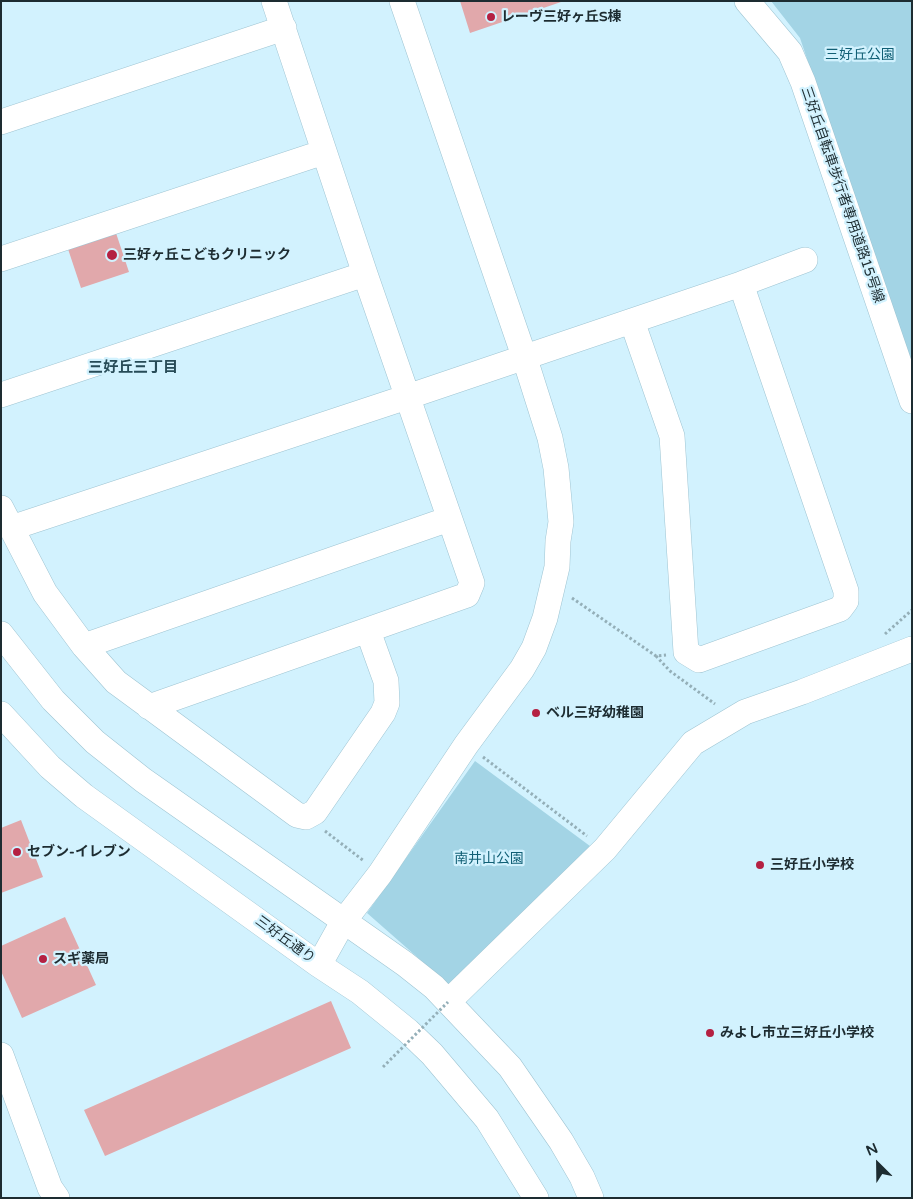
<!DOCTYPE html>
<html>
<head>
<meta charset="utf-8">
<style>
	body { margin:0 }
	#map { position:relative; width:913px; height:1199px; overflow:hidden; background:#d2f2fe; font-family:"Varela Round",sans-serif }
	canvas { display:block }
	.frame { position:absolute; inset:0; border:2px solid #1d2c31; pointer-events:none }
	.north { position:absolute; left:853px; top:1139px; width:50px; height:50px; -webkit-text-stroke:4px #d2f2fe; paint-order:stroke; rotate:337deg; font-size:14px; font-weight:700; line-height:20px; text-align:center; color:#1d2c31 }
	.north::after { content:''; display:block; margin:auto; width:18px; height:22px; background:#1d2c31; clip-path:polygon(50% 0,100% 100%,50% 72%,0 100%) }
</style>
</head>
<body>
<div id="map">
<canvas width="913" height="1199"></canvas>
<div class="frame"></div>
<div class="north">N</div>
</div>
<script>
const g = document.querySelector('canvas').getContext('2d');
g.lineJoin = 'round';
function paint(path, color) { g.fillStyle = color; g.fill(path, 'evenodd'); }
const poly = rows => new Path2D(rows.map(r => 'M' + r).join(''));
function stroke(path, color, width, dash) { g.strokeStyle = color; g.lineWidth = width; g.lineCap = dash ? 'butt' : 'round'; g.setLineDash(dash || []); g.stroke(path); }
function write(font, color, halo, rows, align = 'center') {
  g.font = font + ' "Varela Round","Noto Sans JP",sans-serif'; g.lineWidth = 4.5; g.setLineDash([]); g.textBaseline = 'middle'; g.strokeStyle = halo; g.fillStyle = color; for (const [text, x, y, turn = 0] of rows) {
    g.save(); g.translate(x, y); g.rotate((+turn || 0) * Math.PI / 180); g.textAlign = isNaN(turn) ? turn : align; if (halo) g.strokeText(text, 0, 0); g.fillText(text, 0, 0); g.restore();
  }
}
const green = poly([
	[771,1,912,1,912,371,800,38],
	[475,761,594,849,457,992,367,913]
]);
const building = poly([
	[460,1,561,1,561,2,470,33],
	[115,230,129,272,81,288,67,246],
	[21,820,43,877,1,893,1,828],
	[65,917,96,985,22,1018,1,971,1,946],
	[331,1001,351,1048,105,1156,84,1110]
]);
const path = poly([
	[572,598,656,656,666,655],
	[885,634,912,610],
	[656,656,670,671,715,704],
	[483,757,587,836],
	[325,831,364,861]
]);
const minor = poly([
	[747,1,790,52,803,82,912,401],
	[1,122,284,28],
	[1,259,324,152],
	[632,321,672,436,686,652,699,660,840,609,846,601,846,591,741,284],
	[1,395,365,274],
	[1,508,45,593,84,646,116,682,297,815,306,817,315,812,383,713,387,703,386,681,368,631],
	[11,528,407,397,741,284,805,260],
	[1,634,53,700,95,742,143,780,405,964,434,987,510,1067,561,1141,582,1177,591,1198],
	[84,646,449,519],
	[149,707,467,595,472,583,365,274,274,1],
	[1,714,50,767,84,796,319,965,360,992,408,1031,432,1054,487,1119,536,1198],
	[319,965,343,922,380,874,466,745,522,669,534,648,545,618,557,567,558,541,561,522,556,468,550,438,524,356,402,1],
	[448,1002,605,849,693,743,745,712,802,692,912,649],
	[1,1055,50,1188,57,1198]
]);
const pathBridge = poly([
	[383,1067,448,1002]
]);
const markers = [
	[491,17,5,"#b42142"],
	[112,255,6,"#b42142"],
	[536,713,5,"#b42142"],
	[17,852,5,"#b42142"],
	[760,865,5,"#b42142"],
	[43,959,5,"#b42142"],
	[710,1033,5,"#b42142"]
];
const poiNames = [
	["レーヴ三好ヶ丘S棟",501,17],
	["三好ヶ丘こどもクリニック",123,255],
	["ベル三好幼稚園",546,713],
	["セブン-イレブン",27,852],
	["三好丘小学校",770,865],
	["スギ薬局",53,959],
	["みよし市立三好丘小学校",720,1033]
];
const parkNames = [
	["三好丘公園",860,55],
	["南井山公園",489,859]
];
const streetNames = [
	["三好丘自転車歩行者専用道路15号線",842,195,71],
	["三好丘通り",285,940,36]
];
const neighbourhoodNames = [
	["三好丘三丁目",133,368]
];
paint(green, '#a3d4e5');
paint(building, '#e1a8ab');
stroke(minor, '#9ec4d2', 26);
stroke(path, '#94afb8', 3, [2.5, 2.5]);
stroke(minor, '#fff', 25);
stroke(pathBridge, '#94afb8', 3, [2.5, 2.5]);
for (const [x, y, r, color] of markers) { const dot = new Path2D(); dot.arc(x, y, r, 0, 2 * Math.PI); g.fillStyle = color; g.fill(dot); stroke(dot, '#d2f2fe', 2); }
write('bold 14px', '#1d2c31', '#d2f2fe', poiNames, 'left');
write('14px', '#105f75', '#d2f2fe', parkNames);
write('14px', '#1d2c31', '#d2f2fe', streetNames);
write('bold 15px', '#274b57', '#d2f2fe', neighbourhoodNames);
</script>
</body>
</html>
